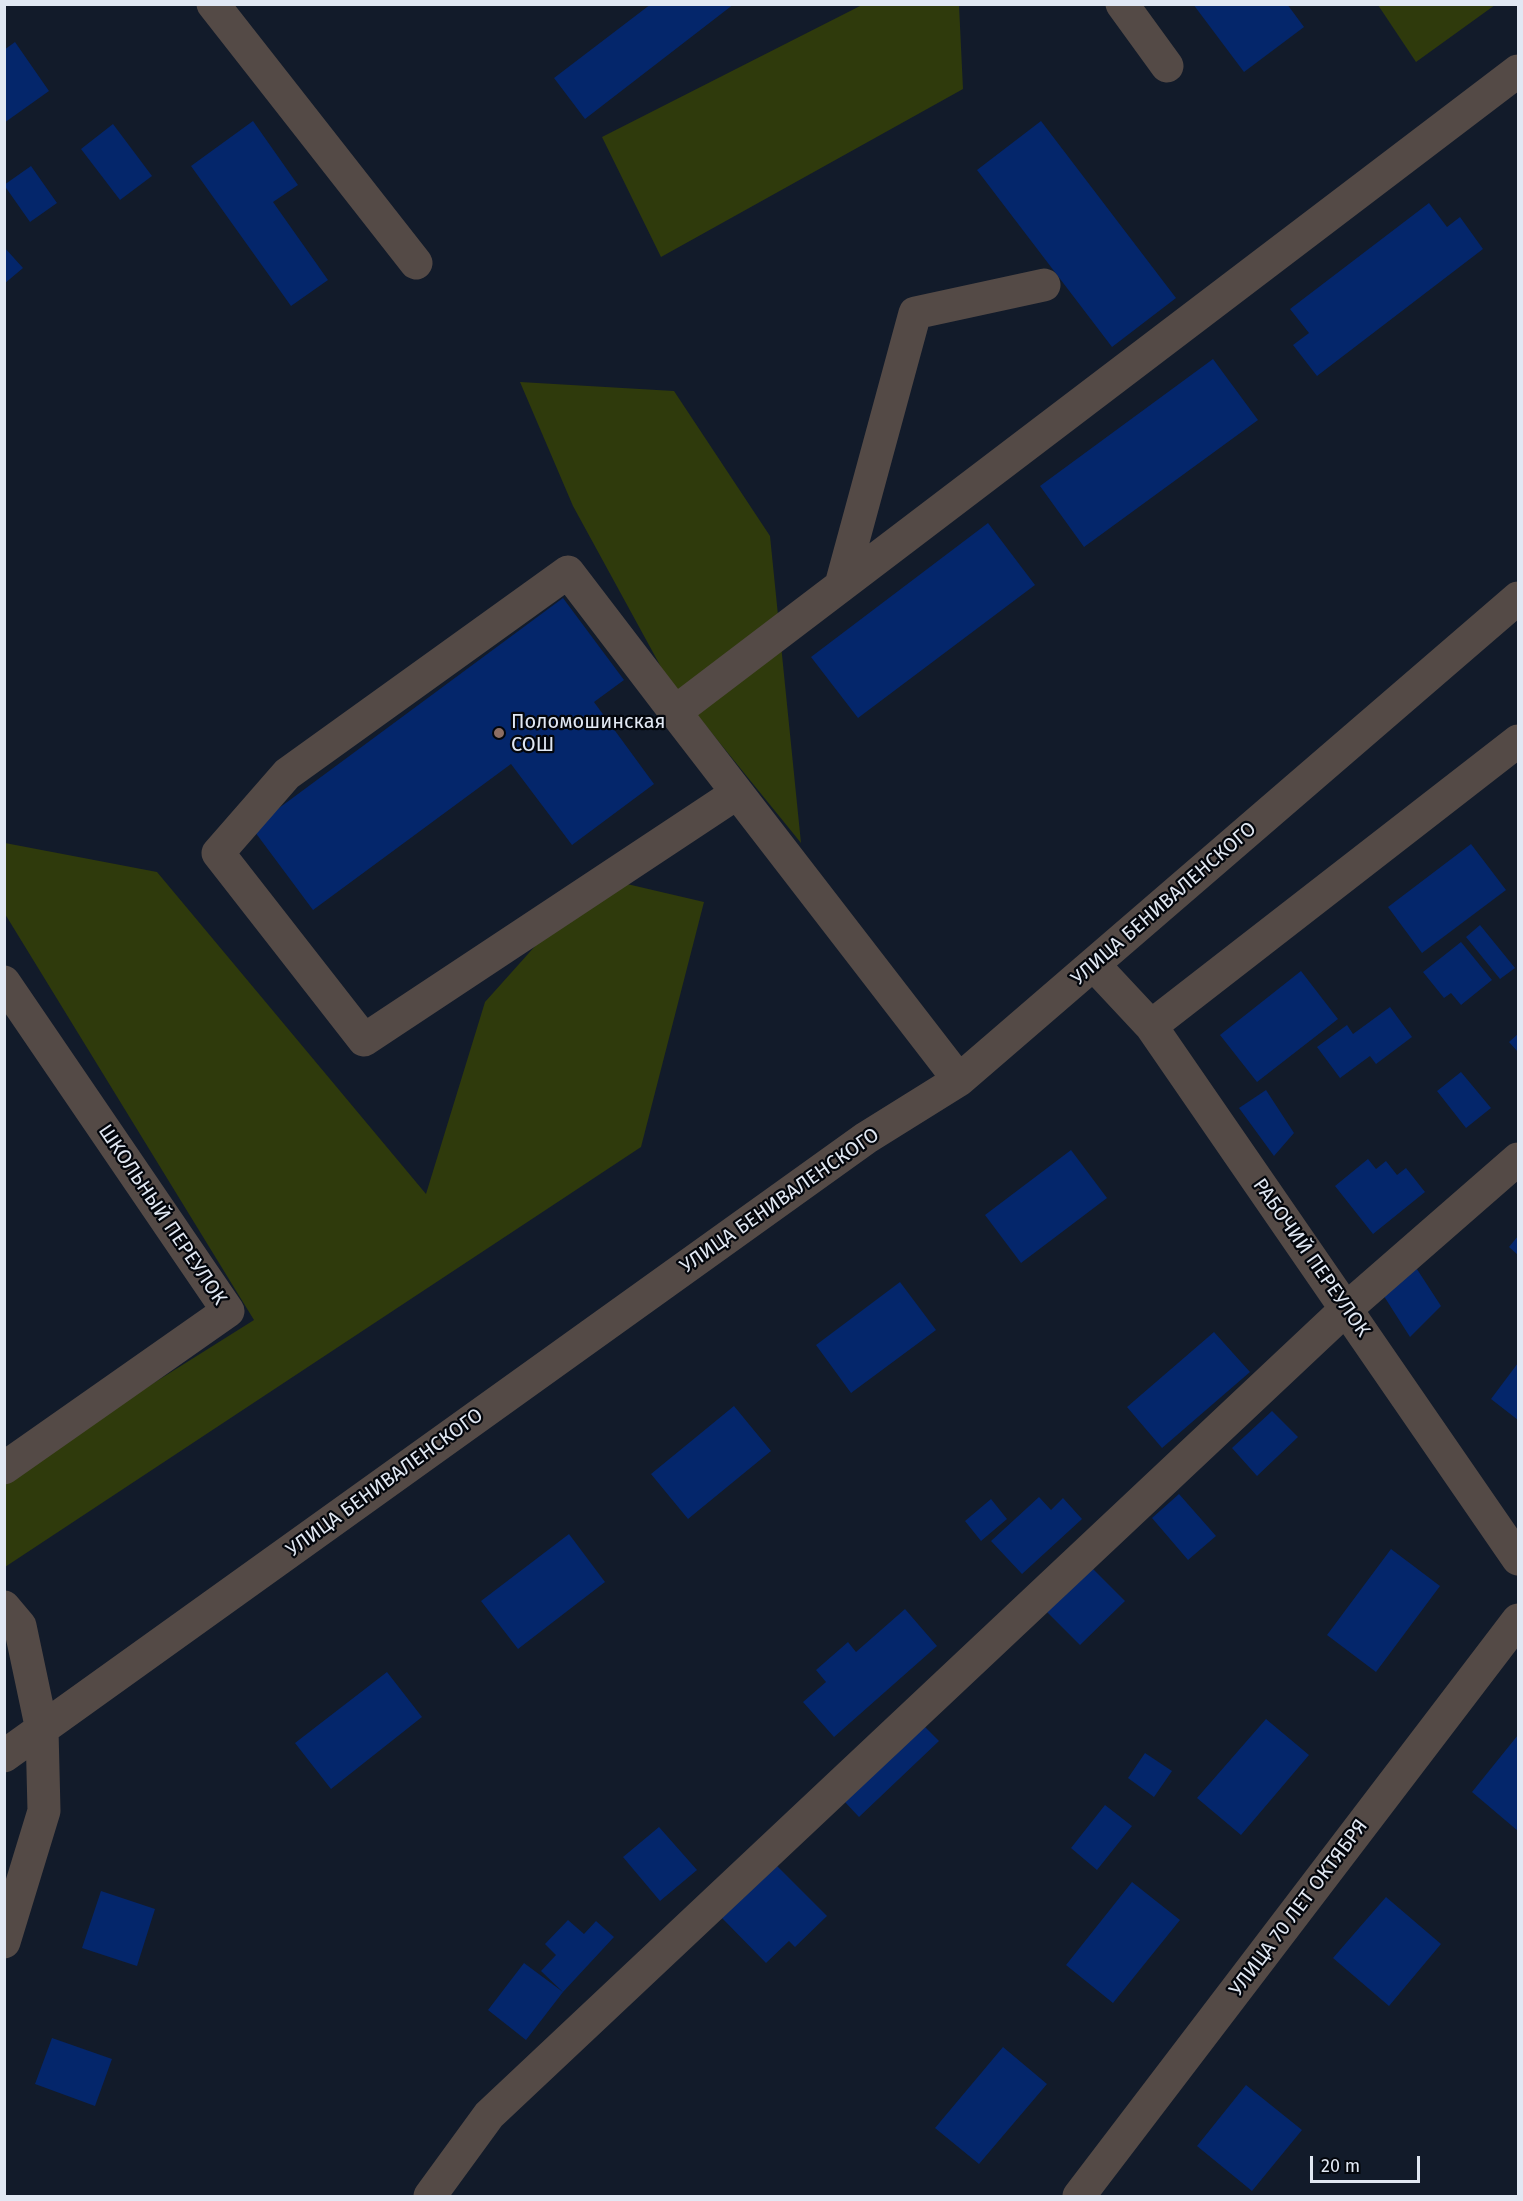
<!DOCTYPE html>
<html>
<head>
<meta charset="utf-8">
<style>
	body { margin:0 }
	#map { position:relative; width:1523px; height:2201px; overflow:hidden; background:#121b2a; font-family:"Fira Sans",sans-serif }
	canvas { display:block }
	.frame { position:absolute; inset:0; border:6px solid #e1e8f3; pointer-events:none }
	.scale { position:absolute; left:1310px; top:2156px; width:110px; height:27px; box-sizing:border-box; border:3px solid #e1e8f3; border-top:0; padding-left:8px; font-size:18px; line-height:21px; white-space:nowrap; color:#e1e8f3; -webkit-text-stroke:4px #03060c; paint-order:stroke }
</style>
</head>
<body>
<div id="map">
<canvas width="1523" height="2201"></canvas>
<div class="frame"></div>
<div class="scale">20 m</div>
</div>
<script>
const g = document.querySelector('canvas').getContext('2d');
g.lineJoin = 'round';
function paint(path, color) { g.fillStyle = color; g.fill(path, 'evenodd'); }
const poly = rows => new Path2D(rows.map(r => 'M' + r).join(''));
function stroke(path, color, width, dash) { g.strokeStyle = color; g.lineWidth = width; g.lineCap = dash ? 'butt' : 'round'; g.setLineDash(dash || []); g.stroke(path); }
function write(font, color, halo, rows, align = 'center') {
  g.font = font + ' "Fira Sans",sans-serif'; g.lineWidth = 4.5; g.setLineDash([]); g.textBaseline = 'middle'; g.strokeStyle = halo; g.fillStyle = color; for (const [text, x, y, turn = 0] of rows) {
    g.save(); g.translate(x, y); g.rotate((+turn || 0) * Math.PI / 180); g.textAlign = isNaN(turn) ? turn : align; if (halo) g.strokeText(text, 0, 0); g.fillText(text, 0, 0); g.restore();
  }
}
const green = poly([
	[862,5,959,5,963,89,661,257,602,137],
	[1378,5,1495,5,1416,62],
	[520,382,674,391,770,536,801,843,667,678,573,506],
	[5,843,157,872,426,1194,485,1002,597,877,704,902,641,1147,5,1567,4,1477,254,1320,5,914]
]);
const building = poly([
	[651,4,734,4,585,119,554,78],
	[1193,4,1287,4,1304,27,1244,72],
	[15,42,49,91,4,123,4,50],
	[253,121,298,185,273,202,328,280,291,306,191,166],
	[1041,121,1176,298,1112,347,977,170],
	[113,124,152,176,120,200,81,149],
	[31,166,57,203,30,222,4,185],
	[1429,203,1447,227,1460,217,1483,249,1317,376,1293,345,1309,333,1290,309],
	[4,247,23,268,4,284],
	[1213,359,1258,420,1084,547,1040,486],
	[988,523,1035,585,858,718,811,657],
	[563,598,624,680,594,702,654,784,572,845,511,764,313,910,252,828],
	[1471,844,1506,890,1422,953,1388,907],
	[1480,925,1515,968,1500,979,1466,937],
	[1461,942,1492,980,1461,1005,1451,993,1444,998,1423,972],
	[1301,971,1338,1019,1257,1082,1220,1035],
	[1390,1007,1412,1037,1376,1064,1370,1056,1340,1078,1317,1047,1347,1025,1353,1034],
	[1518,1034,1518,1052,1509,1042],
	[1461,1072,1491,1108,1466,1128,1437,1091],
	[1266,1090,1294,1133,1274,1156,1239,1108],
	[1071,1150,1107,1198,1021,1263,985,1215],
	[1368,1159,1376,1169,1386,1161,1397,1175,1406,1168,1425,1192,1373,1234,1335,1186],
	[1518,1236,1518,1255,1509,1247],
	[1411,1260,1441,1306,1410,1337,1380,1290],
	[900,1282,936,1330,851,1393,816,1345],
	[1214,1332,1250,1372,1162,1448,1127,1407],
	[1518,1363,1518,1420,1491,1399],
	[734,1406,771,1451,688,1519,651,1474],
	[1272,1411,1298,1437,1257,1476,1232,1448],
	[1179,1494,1216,1536,1188,1560,1152,1518],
	[1039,1497,1051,1510,1063,1498,1082,1519,1022,1574,991,1541],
	[991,1499,1007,1519,981,1541,965,1521],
	[569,1534,605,1582,518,1649,481,1601],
	[1391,1549,1440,1586,1376,1672,1327,1635],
	[1089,1565,1125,1601,1080,1645,1045,1610],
	[905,1609,937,1646,834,1737,803,1702,826,1682,816,1670,848,1642,856,1652],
	[387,1672,422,1717,331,1789,295,1743],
	[1266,1719,1309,1755,1241,1835,1197,1798],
	[923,1725,939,1741,859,1817,844,1801],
	[1518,1735,1518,1831,1472,1792],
	[1145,1753,1172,1771,1154,1797,1128,1778],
	[1105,1805,1132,1826,1097,1870,1071,1848],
	[659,1827,697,1870,660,1901,623,1857],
	[776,1865,827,1916,795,1947,789,1941,766,1963,722,1918],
	[1132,1882,1180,1920,1113,2003,1066,1965],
	[101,1891,155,1909,137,1966,82,1948],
	[1386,1897,1441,1944,1389,2006,1333,1958],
	[568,1920,584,1934,596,1921,614,1937,563,1992,541,1971,556,1955,545,1944],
	[524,1963,563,1992,526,2040,488,2010],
	[52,2038,112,2059,95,2106,35,2084],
	[1003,2047,1047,2084,979,2164,935,2128],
	[1246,2085,1302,2130,1252,2191,1197,2146]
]);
const minor = poly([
	[213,4,416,263],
	[1122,4,1167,66],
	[841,585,915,313,1044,285],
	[675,712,568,572,287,774,218,853,364,1040,737,793],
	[1094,965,1151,1026,1518,1559],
	[4,982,228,1311,4,1468],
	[1151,1026,1518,741],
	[959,1080,675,712,1518,71],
	[4,1607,20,1626,42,1730,44,1811,4,1942],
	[4,1756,866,1138,959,1080,1518,598],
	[430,2196,489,2115,1346,1309,1518,1159],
	[1079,2196,1518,1620]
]);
const markers = [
	[499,733,6,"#8d6e63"]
];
const poiNames = [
	["Поломошинская",511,722],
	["СОШ",511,745]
];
const streetNames = [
	["УЛИЦА БЕНИВАЛЕНСКОГО",1164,904,-41],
	["УЛИЦА БЕНИВАЛЕНСКОГО",780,1201,-35],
	["ШКОЛЬНЫЙ ПЕРЕУЛОК",162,1215,56],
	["РАБОЧИЙ ПЕРЕУЛОК",1311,1258,55],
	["УЛИЦА БЕНИВАЛЕНСКОГО",385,1483,-36],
	["УЛИЦА 70 ЛЕТ ОКТЯБРЯ",1299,1908,-53]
];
paint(green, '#2f3a0c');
paint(building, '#04266b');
stroke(minor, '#544a46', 33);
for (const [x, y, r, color] of markers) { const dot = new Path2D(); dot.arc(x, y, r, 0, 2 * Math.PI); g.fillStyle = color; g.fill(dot); stroke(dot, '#03060c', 2); }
write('20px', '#e1e8f3', '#03060c', poiNames, 'left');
write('20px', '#e1e8f3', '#03060c', streetNames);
</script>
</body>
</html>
